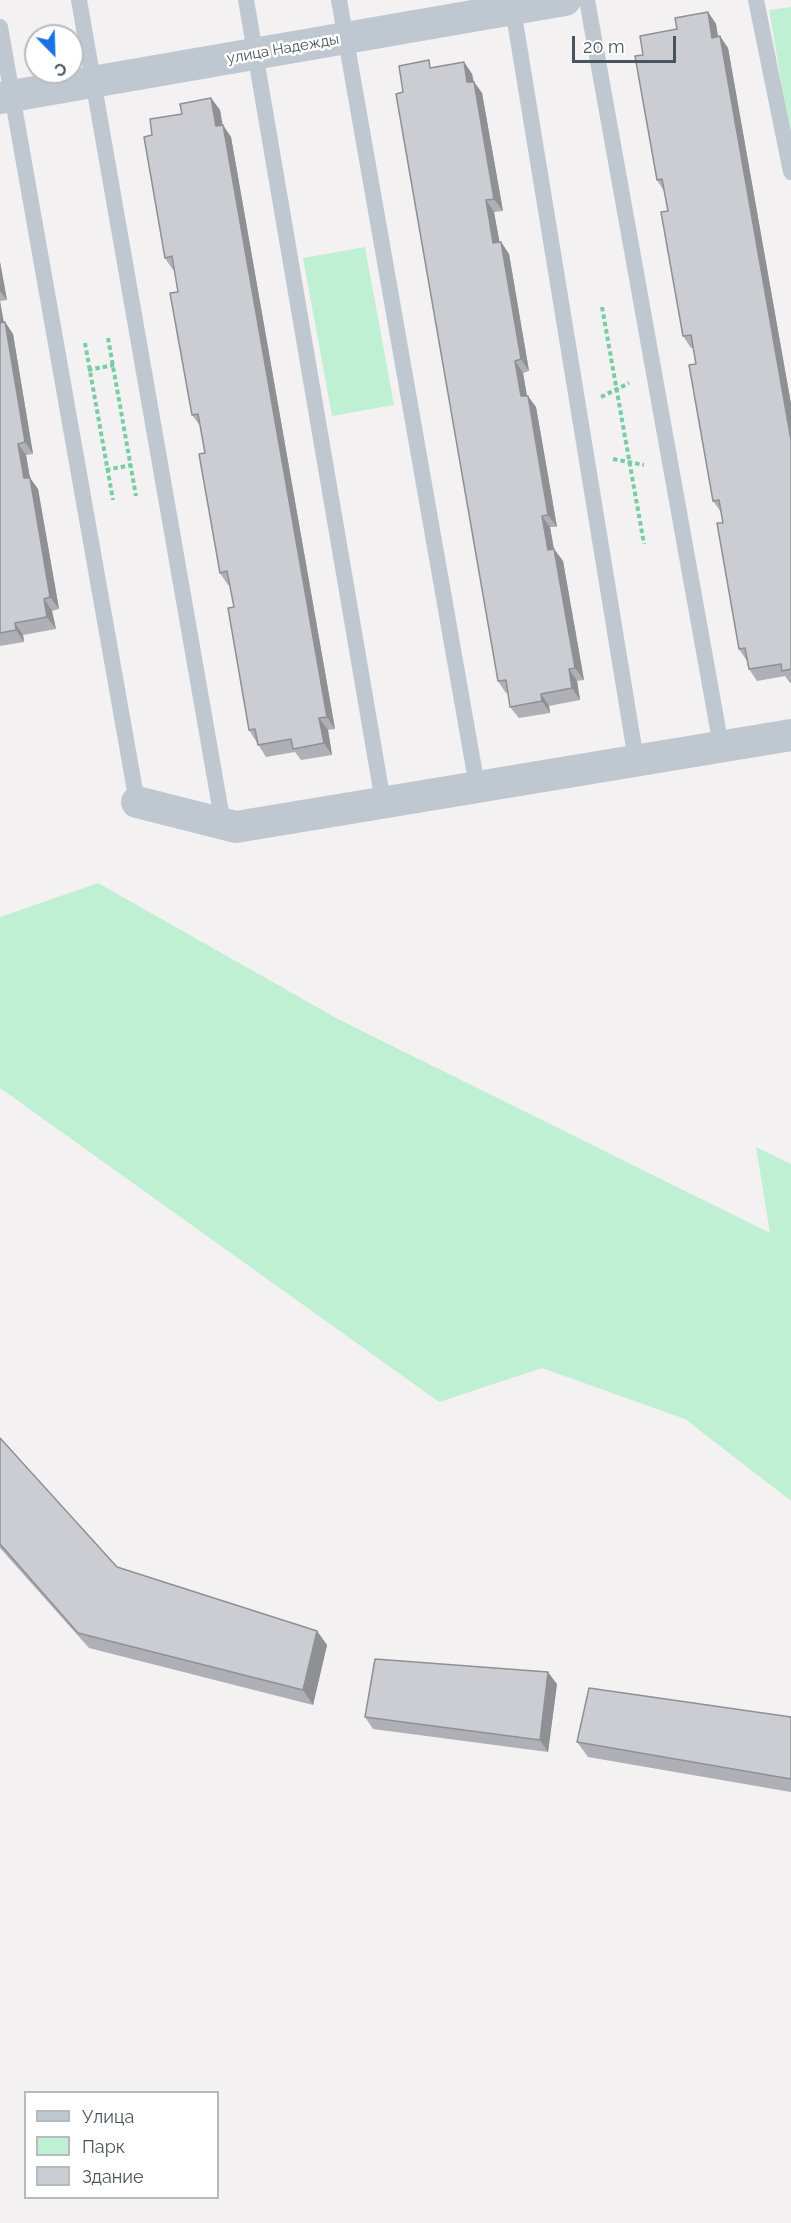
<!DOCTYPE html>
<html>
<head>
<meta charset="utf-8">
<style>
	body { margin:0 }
	#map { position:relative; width:791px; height:2223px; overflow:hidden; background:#f3f1f1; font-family:Raleway,sans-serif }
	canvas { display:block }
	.legend { position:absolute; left:24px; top:2091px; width:195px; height:108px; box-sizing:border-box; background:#fff; border:2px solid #b6bbbf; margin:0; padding:8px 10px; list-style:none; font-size:18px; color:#49545f }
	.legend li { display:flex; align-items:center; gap:12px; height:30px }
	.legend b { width:30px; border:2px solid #b6bbbf }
	.north { position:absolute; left:24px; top:24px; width:60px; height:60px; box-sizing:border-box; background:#fff; border:2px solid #b6bbbf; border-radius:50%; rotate:157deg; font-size:16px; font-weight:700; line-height:24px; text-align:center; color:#49545f }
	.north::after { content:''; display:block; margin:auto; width:21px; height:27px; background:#1971e5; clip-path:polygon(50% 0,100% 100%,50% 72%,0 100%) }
	.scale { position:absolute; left:572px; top:36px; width:104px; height:27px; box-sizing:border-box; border:3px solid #49545f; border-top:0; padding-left:8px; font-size:18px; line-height:21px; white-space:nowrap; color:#49545f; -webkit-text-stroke:4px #fff; paint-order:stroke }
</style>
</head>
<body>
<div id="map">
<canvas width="791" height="2223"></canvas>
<ul class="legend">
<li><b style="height:8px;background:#bfc8d0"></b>Улица</li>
<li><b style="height:16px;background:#c0f0d3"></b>Парк</li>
<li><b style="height:16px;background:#cbcdd3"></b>Здание</li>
</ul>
<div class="north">С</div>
<div class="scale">20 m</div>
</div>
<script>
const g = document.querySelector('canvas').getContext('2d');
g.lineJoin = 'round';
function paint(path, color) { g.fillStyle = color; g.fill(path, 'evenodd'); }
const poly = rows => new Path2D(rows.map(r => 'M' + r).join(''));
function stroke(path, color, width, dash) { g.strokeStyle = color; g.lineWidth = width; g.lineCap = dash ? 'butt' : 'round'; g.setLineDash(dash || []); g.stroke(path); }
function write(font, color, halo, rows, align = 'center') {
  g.font = font + ' Raleway,sans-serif'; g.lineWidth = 5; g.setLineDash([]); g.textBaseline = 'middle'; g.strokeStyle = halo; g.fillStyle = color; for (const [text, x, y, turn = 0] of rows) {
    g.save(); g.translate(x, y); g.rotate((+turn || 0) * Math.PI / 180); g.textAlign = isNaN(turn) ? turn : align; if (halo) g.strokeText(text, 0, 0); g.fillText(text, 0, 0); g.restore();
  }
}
const green = poly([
	[791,7,791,139,769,10],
	[365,247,394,405,332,416,303,258],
	[98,883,338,1019,770,1233,756,1147,791,1164,791,1501,685,1419,542,1368,439,1402,0,1088,0,917]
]);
const path = poly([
	[602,307,644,544],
	[108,338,136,496],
	[85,343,113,500],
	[88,370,114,365],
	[601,397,629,383],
	[613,459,644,465],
	[106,470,131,465]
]);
const lane = poly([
	[79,0,223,824],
	[246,0,383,802],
	[339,0,477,786],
	[587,0,721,746],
	[756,0,791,172],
	[513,9,636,760],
	[0,27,137,802]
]);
const street = poly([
	[0,98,565,0],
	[137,802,236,827,791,735]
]);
const wall = poly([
	[708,12,716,24,718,37,728,48,791,404,791,683,790,683,785,676,757,681,749,669,747,661,739,649,723,523,721,512,713,501,696,364,694,348,691,348,683,336,668,211,664,191,657,180,677,29],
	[464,62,472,74,474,82,482,93,503,211,494,212,499,242,501,242,509,254,529,371,523,373,527,396,536,407,557,527,550,527,554,549,563,561,584,680,577,681,580,700,549,706,550,713,519,718,510,707,508,693,506,693,498,681,434,67],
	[211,98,220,110,222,125,231,137,335,729,328,730,332,755,301,760,295,752,266,757,249,730,234,607,230,584,228,585,220,573,205,453,201,427,192,415,178,292,174,269,173,270,165,258,152,135,182,114],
	[0,262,7,300,0,301,4,323,5,322,13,334,33,454,26,455,30,478,38,489,59,609,52,611,56,629,23,635,24,642,0,646],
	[0,1438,117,1567,317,1631,327,1645,313,1705,89,1648,0,1548],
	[557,1684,548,1752,373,1729,365,1717],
	[791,1717,791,1792,588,1757,577,1742]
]);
const shadedWall = poly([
	[708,12,716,24,720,50,712,38],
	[720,36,728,48,791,404,791,440],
	[464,62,472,74,476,94,467,82],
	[474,82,482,93,503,211,494,199],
	[211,98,220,110,225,138,216,126],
	[223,125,231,137,335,729,327,717],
	[486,200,494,212,502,255,493,243],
	[501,242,509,254,529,371,521,359],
	[0,262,7,300,0,291],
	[0,301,6,336,0,327],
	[5,322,13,334,33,454,25,442],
	[515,361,523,373,529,408,521,396],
	[528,396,536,407,557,527,548,515],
	[18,444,26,455,32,490,24,478],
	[30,478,38,489,59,609,50,597],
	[542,516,550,527,556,562,548,550],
	[554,549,563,561,584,680,575,668],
	[44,599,52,611,56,629,47,617],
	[15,623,23,635,24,642,16,630],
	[569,669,577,681,580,700,572,688],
	[541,694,549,706,550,713,542,701],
	[319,718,328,730,332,755,324,743],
	[317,1631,327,1645,313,1705,303,1690],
	[548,1672,557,1684,548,1752,540,1740]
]);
const building = poly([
	[708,12,712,38,720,36,791,440,791,669,782,671,781,664,749,669,745,648,739,649,717,523,723,523,719,500,713,501,689,365,696,364,691,335,683,336,661,212,668,211,662,179,657,180,635,56,643,55,640,36,677,29,675,18,708,12],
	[429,60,430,68,464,62,467,82,474,82,494,199,486,200,493,243,501,242,521,359,515,361,521,396,528,396,548,515,542,516,548,550,554,549,575,668,569,669,572,688,541,694,542,701,510,707,506,680,498,681,396,94,403,92,399,66,429,60],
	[211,98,216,126,223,125,327,717,319,718,324,743,293,749,291,739,258,745,255,729,249,730,228,608,234,607,227,571,220,573,199,454,205,453,198,414,192,415,170,293,178,292,172,256,165,258,144,137,152,135,150,119,182,114,180,104,211,98],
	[5,322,25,442,18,444,24,478,30,478,50,597,44,599,47,617,15,623,16,630,0,633,0,323,5,322],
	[0,1438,117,1567,317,1631,303,1690,78,1633,0,1544,0,1438],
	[375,1659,548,1672,540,1740,365,1717,375,1659],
	[589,1688,791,1717,791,1779,577,1742,589,1688]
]);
const streetNames = [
	["улица Надежды",283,49,-10]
];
paint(green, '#c0f0d3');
stroke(path, '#78cea4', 4, [4.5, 3]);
stroke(lane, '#bfc8d0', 16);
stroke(street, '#bfc8d0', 32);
paint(wall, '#afb0b5');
paint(shadedWall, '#8e9094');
paint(building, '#cbcdd3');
stroke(building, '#8e9094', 1.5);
write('15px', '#49545f', '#fff', streetNames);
</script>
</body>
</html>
